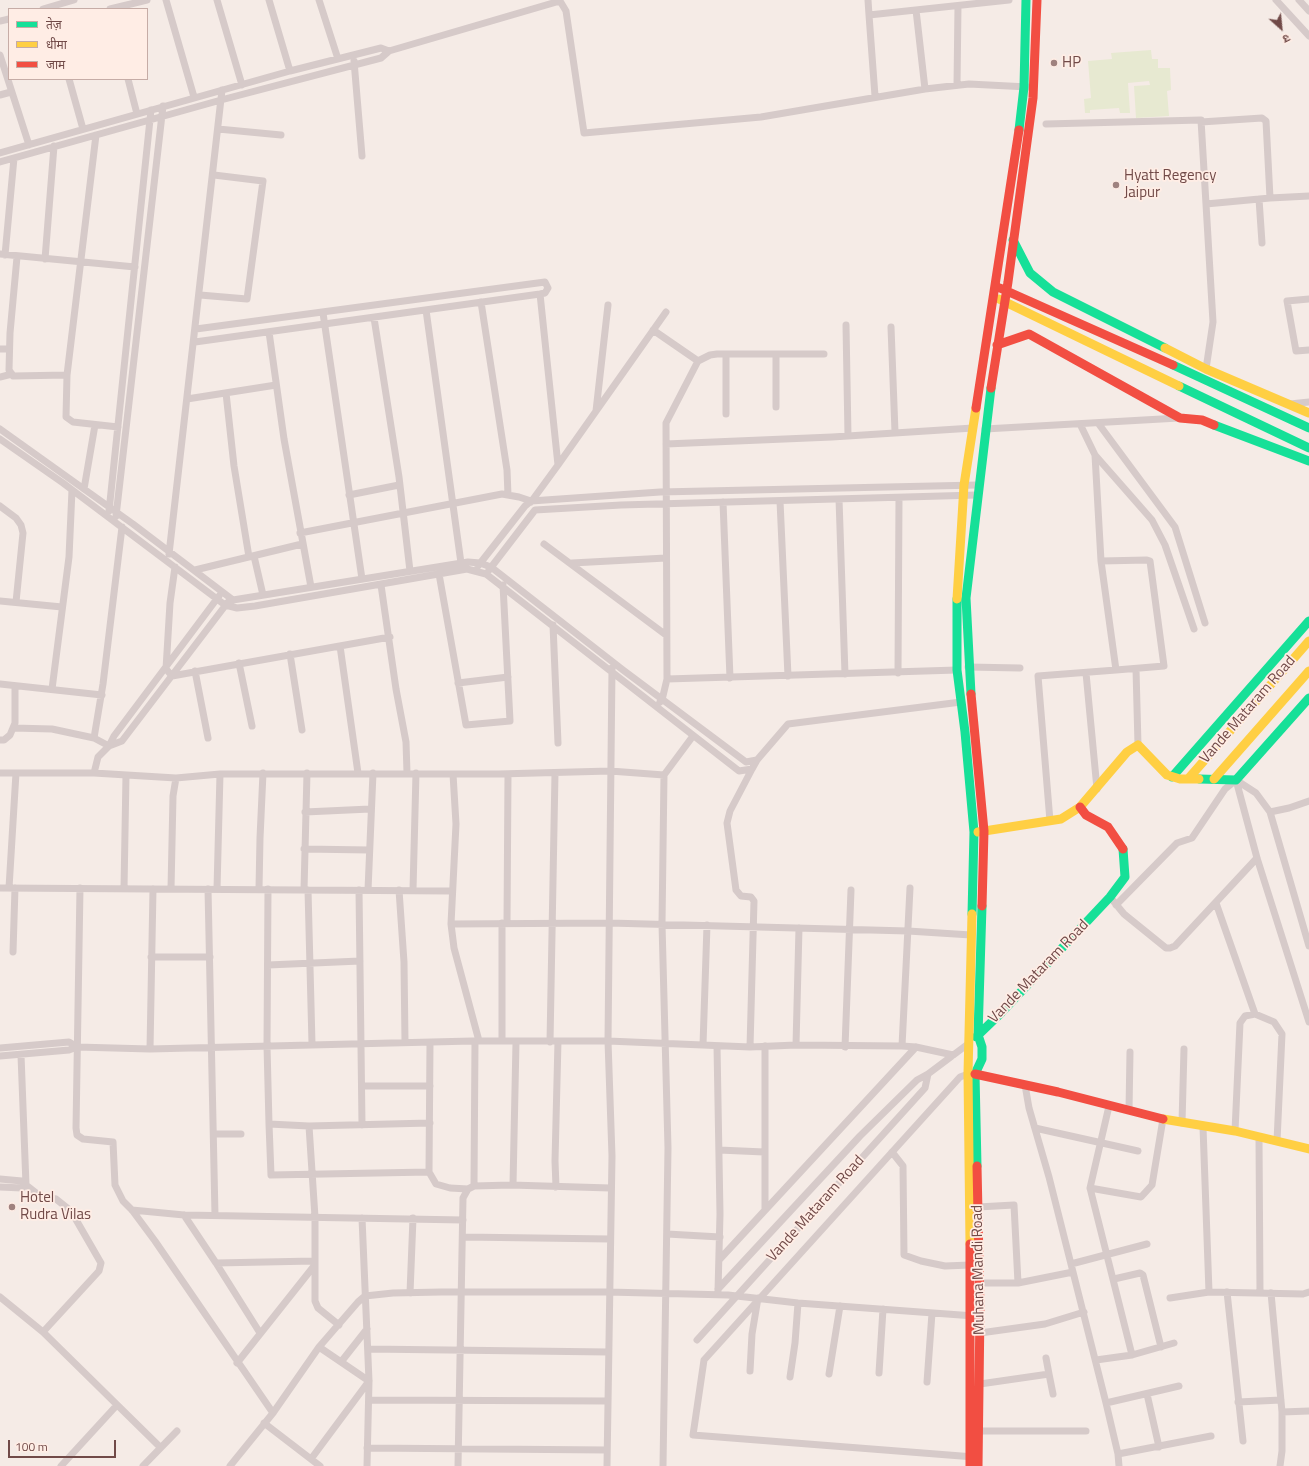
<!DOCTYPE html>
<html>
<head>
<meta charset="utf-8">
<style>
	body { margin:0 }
	#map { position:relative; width:1309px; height:1466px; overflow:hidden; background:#f5ebe6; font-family:"Titillium Web","Noto Sans Devanagari",sans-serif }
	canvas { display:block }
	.legend { position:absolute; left:8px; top:8px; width:140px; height:72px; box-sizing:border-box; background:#ffede5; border:1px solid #c6aca6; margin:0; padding:5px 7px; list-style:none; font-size:12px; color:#714a48 }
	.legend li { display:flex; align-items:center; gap:8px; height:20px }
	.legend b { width:20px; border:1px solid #c6aca6 }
	.north { position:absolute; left:1261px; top:8px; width:40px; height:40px; -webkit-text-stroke:3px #ffede5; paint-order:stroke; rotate:153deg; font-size:11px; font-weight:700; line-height:16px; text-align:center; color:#714a48 }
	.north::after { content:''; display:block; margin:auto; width:14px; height:18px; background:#714a48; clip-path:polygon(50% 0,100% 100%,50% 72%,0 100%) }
	.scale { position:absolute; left:8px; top:1440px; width:108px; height:18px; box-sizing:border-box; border:2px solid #714a48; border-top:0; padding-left:5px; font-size:12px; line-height:14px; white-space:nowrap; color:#714a48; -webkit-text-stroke:3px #ffede5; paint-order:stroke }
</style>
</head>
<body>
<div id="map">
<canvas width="1309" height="1466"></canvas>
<ul class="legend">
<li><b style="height:5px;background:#16e098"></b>तेज़</li>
<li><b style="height:5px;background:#ffcf43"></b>धीमा</li>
<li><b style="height:5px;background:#f24e42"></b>जाम</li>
</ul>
<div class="north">उ</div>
<div class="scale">100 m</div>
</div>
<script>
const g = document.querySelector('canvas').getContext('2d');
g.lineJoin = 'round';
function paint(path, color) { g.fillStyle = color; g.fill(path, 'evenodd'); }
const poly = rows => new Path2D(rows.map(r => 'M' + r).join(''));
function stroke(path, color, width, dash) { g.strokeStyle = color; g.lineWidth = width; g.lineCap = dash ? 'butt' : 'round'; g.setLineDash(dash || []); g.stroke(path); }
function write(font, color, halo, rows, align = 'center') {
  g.font = font + ' "Titillium Web",sans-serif'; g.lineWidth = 3.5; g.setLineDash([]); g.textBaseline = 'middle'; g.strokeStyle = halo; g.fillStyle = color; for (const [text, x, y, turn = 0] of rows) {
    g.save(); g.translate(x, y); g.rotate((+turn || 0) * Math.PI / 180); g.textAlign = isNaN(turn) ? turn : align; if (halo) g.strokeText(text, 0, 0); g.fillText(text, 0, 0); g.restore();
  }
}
const green = poly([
	[1151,50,1152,59,1158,59,1158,68,1170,68,1171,90,1167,91,1169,116,1136,118,1134,86,1150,85,1149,81,1128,83,1130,113,1120,113,1119,108,1090,110,1090,113,1085,113,1084,99,1091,98,1088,61,1112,59,1111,53]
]);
const street = poly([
	[166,0,194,97],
	[217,0,242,85],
	[269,0,290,71],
	[319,0,338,59],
	[868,0,869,15],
	[1276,0,1309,36],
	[1299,0,1309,11],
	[43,9,74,0],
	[110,9,147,0],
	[916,10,925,89],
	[0,21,9,19],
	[0,55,29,145],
	[354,61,362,156],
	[69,79,83,129],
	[128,79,137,114],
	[957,85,958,6],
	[0,95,11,92],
	[875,96,869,15,1009,0],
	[1201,122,1262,118,1266,121,1270,198,1206,204],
	[1046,124,1201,120,1213,322,1206,369],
	[218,129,281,135],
	[0,153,290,71,381,48,389,51],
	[0,162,221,100,381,58,389,51,560,1,566,11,584,133,761,117,925,89,969,84,1028,87],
	[1270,198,1309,196],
	[1259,199,1262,243],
	[0,254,135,267],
	[5,255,14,158],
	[17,257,10,333,9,370,13,376,67,375,66,417,73,422,118,427],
	[45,259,54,146],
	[200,295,247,299,263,181,214,175],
	[1309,299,1287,301,1296,351,1309,350],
	[481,302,507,470,508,495],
	[426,310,461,563],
	[323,313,362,579],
	[374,318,399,477,410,571],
	[846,325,848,436],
	[891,327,895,432],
	[653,330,698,361],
	[269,332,284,439,311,587],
	[195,342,540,294,545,293,548,288,545,282,196,329],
	[0,349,9,349],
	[726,354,726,414],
	[776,354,776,407],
	[67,375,96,135],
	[0,377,12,374],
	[226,393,234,466,249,557],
	[187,399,276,385],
	[1290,404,1309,402],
	[596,411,608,305],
	[1098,423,1175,527,1205,623],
	[0,429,133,524,233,600,468,562,480,563,491,567,623,670,746,762,757,760],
	[985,429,1179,418],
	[0,439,63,483,225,605,237,608,255,606,467,569,486,574,739,771,752,769,757,760,788,724,961,702],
	[666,444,832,437,973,428],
	[1095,455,1152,520,1165,545,1194,629],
	[558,465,666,312],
	[84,489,95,425],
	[349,495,399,485],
	[839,499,845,674],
	[780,501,788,676],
	[531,502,558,465,540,294],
	[723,502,730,678],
	[0,506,16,518,21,525,23,533,16,602],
	[109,511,151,110],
	[116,516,163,106],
	[122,527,103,684,94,738,109,746,122,741,228,602],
	[300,533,502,494,519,497,531,501],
	[544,544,666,635],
	[169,554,222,90],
	[254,556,263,595],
	[1101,561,1147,560,1150,561,1164,666,1116,670],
	[572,563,666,558],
	[478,566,525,506,531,501,660,492,978,485],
	[175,567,170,603,166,669,172,676,390,637],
	[195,570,302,544],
	[489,570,535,510,621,505,977,495],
	[439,574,466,725,510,721,503,585],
	[381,585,396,689,406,742,407,773],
	[0,601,62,607],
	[553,625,558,743],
	[340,646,358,773],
	[290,654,302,730],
	[239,663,252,726],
	[968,667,1020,668],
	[1136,669,1138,745],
	[195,671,208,738],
	[898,673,899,498],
	[1086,673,1097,789],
	[667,679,957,670],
	[458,683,508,677],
	[0,684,102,695],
	[52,689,69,557,72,490],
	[660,702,662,700,667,679,666,423,698,361,710,355,717,354,824,354],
	[13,728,52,729,94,738],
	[0,740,4,740,10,735,15,723,15,686],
	[0,773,94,773,176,778,220,774,499,774,610,771,664,775,662,924,668,1148,663,1466],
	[94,773,98,757,109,746,114,736,219,596],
	[453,774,456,824,451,924,454,948,479,1041],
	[664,775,693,736],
	[1236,780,1257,858,1309,1022],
	[1236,780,1256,793,1270,812,1289,808,1309,801],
	[305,812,370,809],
	[1270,812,1309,946],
	[1050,821,1038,676,1116,670,1101,561,1095,455,1080,424],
	[304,849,369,850],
	[0,888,452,891],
	[9,888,16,773],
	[80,888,76,1128,77,1135,83,1139,113,1142,115,1185,123,1201,132,1210,155,1241,273,1413],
	[124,889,126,775],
	[171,889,173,796,176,778],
	[208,889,215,1215],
	[217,889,220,774],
	[259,889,260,838,263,773],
	[268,889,267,1046,269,1124,309,1126,430,1123],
	[304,890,307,773],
	[308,890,312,1044],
	[359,890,362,1125],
	[368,890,373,773],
	[399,890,404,962,405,1042],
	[413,890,416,773],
	[1110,897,1124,914,1166,948,1170,948,1175,946,1257,858],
	[1216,903,1255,1014,1245,1016,1240,1023,1235,1131],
	[1116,905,1177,843,1192,838,1225,789,1236,780],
	[507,923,508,774],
	[451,924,609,923,908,931,971,935],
	[13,952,15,888],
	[151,957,210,957],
	[268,965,360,961],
	[1255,1014,1274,1022,1282,1034,1277,1141],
	[502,1041,502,923],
	[550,1042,555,773],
	[430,1043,429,1172,436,1184,450,1188,468,1189,474,1186,511,1185,610,1188],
	[703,1045,707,925],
	[796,1045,799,928],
	[717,1046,720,1214,718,1291],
	[765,1046,765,1210],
	[902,1046,910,888],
	[750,1047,754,901,751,897,741,896,736,890,727,823,730,811,752,769],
	[845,1047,851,890],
	[0,1048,69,1042,77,1047],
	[150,1049,153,889],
	[21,1055,26,1185,40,1196,56,1199,71,1211,101,1263,99,1271,43,1332],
	[0,1056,69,1050,77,1047,150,1049,472,1041,608,1041,750,1047,796,1045,902,1046,916,1047,953,1055],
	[971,1073,960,1077,704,1360,693,1435,974,1457],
	[1025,1085,1029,1108,1049,1177,1073,1272],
	[362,1086,430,1086],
	[1109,1106,1090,1188,1132,1355],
	[1129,1110,1130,1052],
	[1182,1123,1184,1049],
	[269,1124,271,1175,429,1172],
	[309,1126,315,1217,315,1301,318,1308,339,1325],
	[1203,1127,1209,1292],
	[1035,1128,1138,1151],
	[214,1134,241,1134],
	[1259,1138,1260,1293],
	[719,1150,764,1152],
	[892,1152,903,1166,904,1255,921,1261,945,1266,970,1265],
	[0,1179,22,1181,26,1185,22,1188,0,1187],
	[513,1185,516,1042],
	[474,1186,475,1041],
	[556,1187,555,1161,558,1041],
	[1090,1188,1141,1197,1152,1185,1163,1119],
	[978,1207,1014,1205,1018,1283],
	[132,1210,184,1215,463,1220],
	[184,1215,216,1263,314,1261],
	[362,1218,369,1381,367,1466],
	[667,1234,720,1237],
	[463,1237,610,1239],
	[719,1260,916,1047],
	[216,1263,260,1333],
	[1071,1264,1147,1244],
	[1114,1279,1140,1273,1143,1275,1161,1347],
	[980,1283,1018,1283,1073,1272,1106,1403,1118,1454,1119,1466],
	[718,1289,860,1136,917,1080,928,1074,968,1044],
	[1227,1292,1243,1441],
	[410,1293,413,1218],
	[1271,1293,1282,1412,1282,1451,1280,1466],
	[0,1297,43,1332,160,1447],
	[1170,1298,1209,1292,1303,1294,1309,1292],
	[980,1333,1045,1324,1084,1312],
	[697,1340,925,1088,928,1074],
	[368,1349,608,1352],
	[1046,1358,1049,1374],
	[1096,1360,1132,1355,1174,1343],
	[341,1362,367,1329],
	[237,1363,314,1266],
	[750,1371,752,1334,758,1298],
	[879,1373,883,1309],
	[829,1374,840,1306],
	[790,1377,795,1343,798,1303],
	[927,1382,932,1313],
	[980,1384,1049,1374,1053,1394],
	[1147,1394,1159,1447],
	[369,1400,608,1401],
	[1238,1402,1281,1400],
	[1106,1403,1179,1386],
	[1282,1412,1309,1411],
	[264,1423,320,1466],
	[979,1431,1086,1431],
	[367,1448,607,1450],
	[1118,1454,1211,1436],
	[311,1459,369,1381,319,1347],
	[61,1466,117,1405],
	[143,1466,177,1431],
	[230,1466,273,1413,319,1347,358,1302,365,1296,393,1293,441,1292,608,1292,728,1295,798,1303,974,1316],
	[458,1466,463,1198,468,1189],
	[607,1466,612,1156,608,1041,612,668]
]);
const fast = poly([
	[1019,130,1024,87,1026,0],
	[1013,240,1030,273,1053,292,1165,348],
	[1173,365,1309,428],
	[1179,386,1309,448],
	[1214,425,1309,461],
	[957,599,957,670,965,732,974,832,972,914],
	[971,694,966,598,991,388],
	[1172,777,1309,621],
	[1199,779,1236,780,1309,698],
	[976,1037,1001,1013,1110,897,1125,877,1123,849],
	[977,1166,975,1074,982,1059,982,1047,978,1035,982,906]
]);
const slow = poly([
	[999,299,1179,386],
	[1165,348,1206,369,1309,413],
	[957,599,964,485,976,408],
	[1188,779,1309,641],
	[1214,779,1309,671],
	[978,832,1061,819,1080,807,1127,752,1138,745,1167,775,1180,779,1199,779],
	[1163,1119,1235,1131,1309,1149],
	[970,1244,968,1073,972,914]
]);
const jam = poly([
	[1000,288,1173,365],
	[997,345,1029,334,1180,418,1202,420,1214,425],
	[991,388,1008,282,1033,98,1037,0],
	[976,408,1019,130],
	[971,694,984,831,982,906],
	[1080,807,1086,815,1108,827,1123,849],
	[975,1074,1058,1092,1163,1119],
	[977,1166,980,1309,978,1466],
	[970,1466,970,1244]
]);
const markers = [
	[1054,63,4,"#9f827f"],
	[1116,185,4,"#9f827f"],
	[12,1207,4,"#9f827f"]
];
const poiNames = [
	["HP",1062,63],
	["Hyatt Regency",1124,176],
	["Jaipur",1124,193],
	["Hotel",20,1198],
	["Rudra Vilas",20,1215]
];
const streetNames = [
	["Vande Mataram Road",1248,710,-49],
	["Vande Mataram Road",1039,972,-46],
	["Vande Mataram Road",816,1209,-48],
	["Muhana Mandi Road",979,1270,-91]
];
paint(green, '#e7e9d1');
stroke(street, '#d6cac9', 7);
stroke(fast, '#16e098', 9);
stroke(slow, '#ffcf43', 9);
stroke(jam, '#f24e42', 9);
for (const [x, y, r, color] of markers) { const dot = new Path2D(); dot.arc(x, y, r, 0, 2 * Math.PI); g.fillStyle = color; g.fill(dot); stroke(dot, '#ffede5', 1.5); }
write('15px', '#714a48', '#ffede5', poiNames, 'left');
write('15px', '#714a48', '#ffede5', streetNames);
</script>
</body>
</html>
